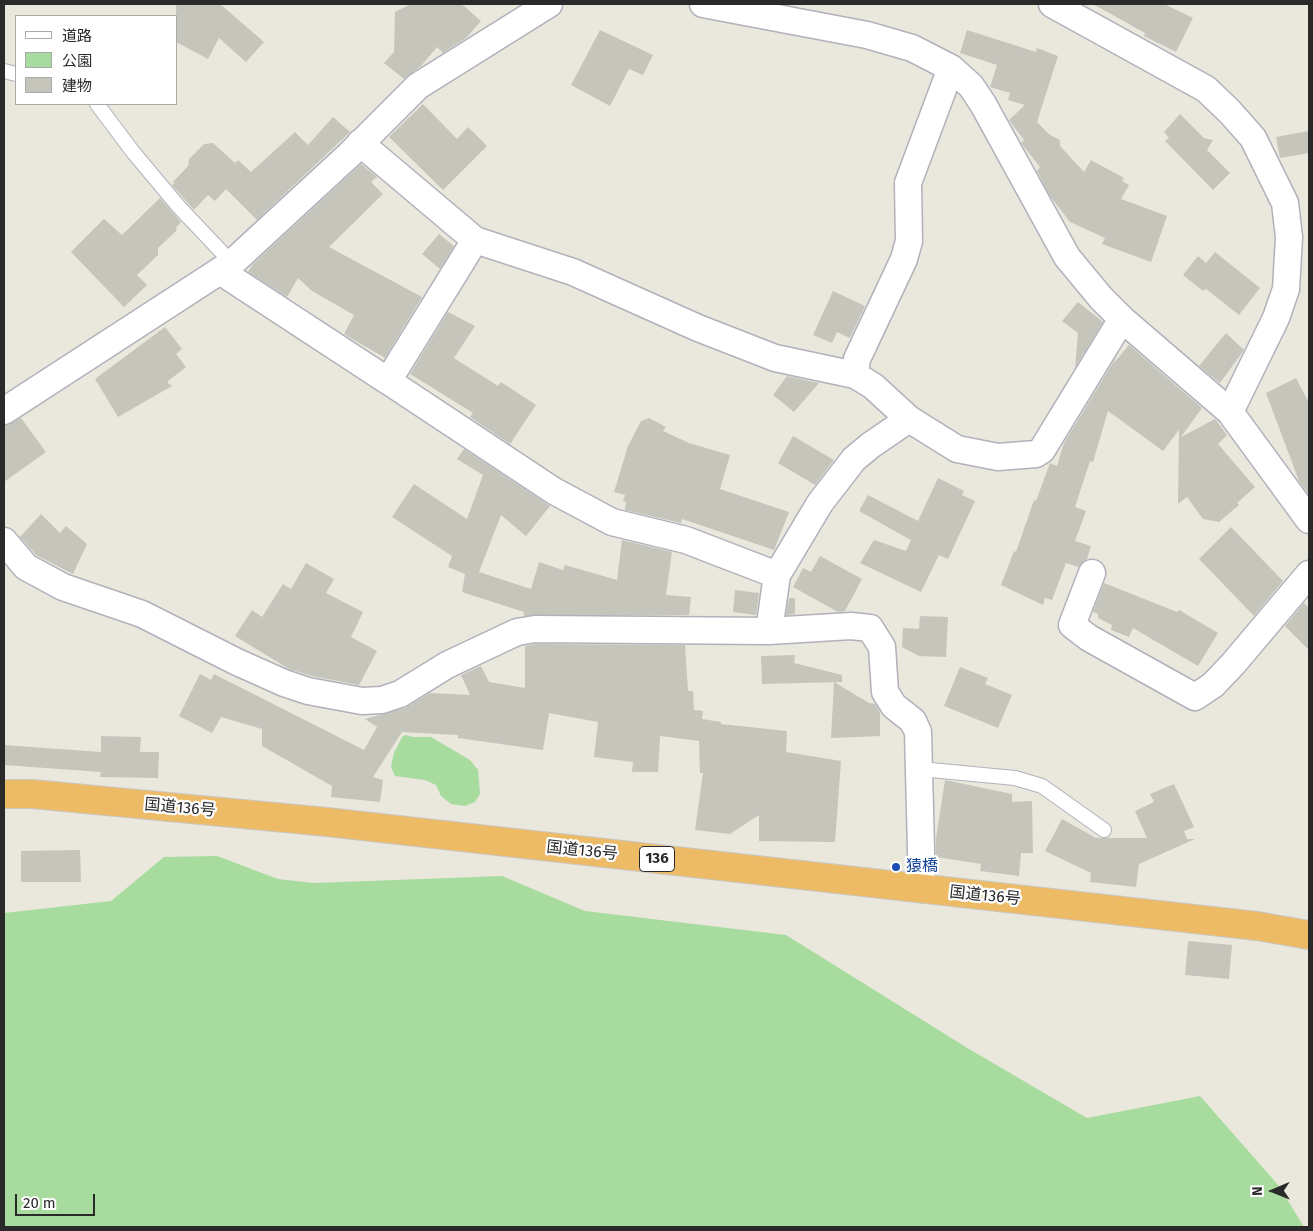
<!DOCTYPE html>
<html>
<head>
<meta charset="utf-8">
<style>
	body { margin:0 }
	#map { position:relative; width:1313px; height:1231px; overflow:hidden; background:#eae7dd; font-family:"Fira Sans","Noto Sans JP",sans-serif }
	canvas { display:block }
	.frame { position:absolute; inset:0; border:5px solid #2a2a2a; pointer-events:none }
	.legend { position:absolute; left:15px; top:15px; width:162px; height:90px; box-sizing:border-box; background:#fff; border:1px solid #aaa; margin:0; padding:6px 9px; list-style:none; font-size:15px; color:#2a2a2a }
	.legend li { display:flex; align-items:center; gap:10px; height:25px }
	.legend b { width:25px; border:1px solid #aaa }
	.north { position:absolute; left:1248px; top:1166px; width:50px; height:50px; -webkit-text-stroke:4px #fff; paint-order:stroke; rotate:269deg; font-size:14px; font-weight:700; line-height:20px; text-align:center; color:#2a2a2a }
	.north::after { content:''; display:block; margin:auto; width:18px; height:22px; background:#2a2a2a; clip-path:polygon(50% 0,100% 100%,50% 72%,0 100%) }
	.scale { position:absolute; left:15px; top:1194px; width:80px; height:22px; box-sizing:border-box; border:2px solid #2a2a2a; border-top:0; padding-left:6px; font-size:15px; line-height:18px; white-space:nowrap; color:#2a2a2a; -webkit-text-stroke:4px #fff; paint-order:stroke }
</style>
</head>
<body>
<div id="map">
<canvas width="1313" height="1231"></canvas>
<div class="frame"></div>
<ul class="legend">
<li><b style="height:6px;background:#fff"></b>道路</li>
<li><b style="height:14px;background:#a8dc9f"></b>公園</li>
<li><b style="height:14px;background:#c6c5bc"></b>建物</li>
</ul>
<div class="north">N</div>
<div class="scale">20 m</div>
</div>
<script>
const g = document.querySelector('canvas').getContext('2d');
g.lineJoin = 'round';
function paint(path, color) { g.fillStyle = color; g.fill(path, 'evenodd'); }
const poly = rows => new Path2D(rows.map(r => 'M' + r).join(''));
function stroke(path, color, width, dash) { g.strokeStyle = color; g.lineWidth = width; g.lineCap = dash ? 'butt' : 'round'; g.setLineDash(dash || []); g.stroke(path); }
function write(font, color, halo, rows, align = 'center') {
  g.font = font + ' "Fira Sans","Noto Sans JP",sans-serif'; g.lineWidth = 4.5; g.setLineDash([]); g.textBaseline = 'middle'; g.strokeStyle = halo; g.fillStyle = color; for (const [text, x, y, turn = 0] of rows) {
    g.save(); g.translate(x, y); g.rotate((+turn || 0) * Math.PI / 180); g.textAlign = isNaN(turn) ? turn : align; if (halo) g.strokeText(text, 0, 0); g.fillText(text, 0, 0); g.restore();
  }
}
const green = poly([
	[406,735,413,737,431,737,470,760,478,770,480,794,475,802,465,806,451,804,441,796,436,785,425,780,395,776,391,767,394,753,402,737],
	[217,856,278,879,314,883,502,876,585,911,786,935,969,1049,1087,1118,1200,1096,1279,1186,1304,1227,4,1227,4,913,111,901,164,857]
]);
const building = poly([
	[176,4,220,4,264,42,246,62,219,38,208,59,176,42],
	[411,4,458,4,464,6,481,21,466,38,443,53,437,47,421,66,404,79,384,63,394,52,395,12],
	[1093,4,1164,4,1193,18,1176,52,1144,36,1145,33],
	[600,30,653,55,643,75,629,69,610,106,571,85],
	[967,30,1036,52,1037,48,1058,56,1037,122,1050,135,1060,140,1060,146,1084,172,1091,160,1124,178,1122,181,1129,185,1121,199,1167,216,1151,262,1102,244,1105,238,1070,222,1050,196,1037,171,1040,167,1021,143,1024,140,1009,120,1025,105,1008,100,1010,93,990,87,997,65,960,53],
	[423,104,457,139,468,127,487,146,443,190,389,137],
	[1180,114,1204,138,1213,140,1207,150,1230,173,1213,190,1165,141,1169,138,1164,132],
	[333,117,350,132,257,220,226,189,215,201,208,195,194,210,172,185,175,183,173,182,188,166,189,159,204,144,213,143,235,163,238,160,251,172,295,132,308,145],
	[1309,131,1309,153,1280,158,1276,137],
	[361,164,377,177,371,182,383,194,329,247,422,297,385,358,344,334,354,315,312,291,298,278,287,297,248,272,253,264],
	[160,198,181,222,176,228,177,230,158,248,158,255,137,275,147,285,124,307,71,252,104,219,122,235],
	[439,234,454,246,440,269,422,254],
	[1215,252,1260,288,1239,315,1206,289,1203,291,1183,275,1198,256,1206,263],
	[833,291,865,306,850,338,837,332,832,343,813,335],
	[1078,302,1103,322,1075,368,1078,333,1062,321],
	[448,312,475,326,454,358,498,386,501,382,536,405,510,444,470,417,473,413,410,374],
	[165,327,182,349,176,354,186,367,167,382,172,386,118,417,95,379],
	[1226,333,1244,350,1220,383,1199,366],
	[1129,345,1202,408,1181,437,1215,419,1227,435,1218,444,1255,487,1237,503,1239,505,1219,522,1203,519,1187,497,1178,504,1179,430,1163,451,1108,411,1093,462,1090,461,1075,507,1086,511,1075,541,1091,546,1087,559,1078,567,1066,563,1052,600,1045,598,1043,605,1001,585,1014,551,1016,552,1034,500,1036,501,1050,463,1057,466,1064,443,1117,356,1114,363],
	[787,376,819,383,794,412,773,395],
	[1296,378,1309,403,1309,495,1299,481,1266,393],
	[21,418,46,452,4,482,4,426],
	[649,418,666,427,663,431,689,443,730,455,720,489,789,512,774,550,682,519,681,523,625,510,626,502,623,501,625,495,614,492,628,446,641,421],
	[793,436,834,460,815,485,778,463],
	[464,449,550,506,526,536,501,515,479,572,531,589,539,562,563,570,565,565,617,580,622,540,672,552,666,595,691,597,689,615,524,616,524,612,462,592,465,574,448,567,452,556,392,517,414,484,467,519,483,475,457,459],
	[938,478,964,491,962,495,975,501,948,559,939,555,921,592,860,563,874,540,906,551,911,540,859,511,868,495,918,521],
	[41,514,60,533,66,526,87,544,73,574,36,555,20,537],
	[1231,527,1283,581,1254,616,1199,559],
	[820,556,862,579,845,611,838,612,793,587,803,568,811,572],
	[306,563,334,579,326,593,363,612,351,637,377,651,359,685,312,676,289,669,235,636,252,610,262,617,283,584,291,589],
	[1104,583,1177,612,1179,610,1218,633,1198,666,1133,628,1129,637,1111,630,1112,625,1098,618,1098,614,1093,612],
	[735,590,759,593,756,615,733,612],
	[789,598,795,598,795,614,786,615],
	[1304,603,1309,608,1309,650,1285,626],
	[920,616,948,617,946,657,919,656,902,647,903,628,919,629],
	[536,644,685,645,688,691,693,691,694,710,703,711,702,719,721,722,721,724,787,731,786,752,841,761,835,842,759,841,759,815,730,834,695,830,703,773,700,773,699,741,660,736,658,772,632,772,633,762,594,757,598,722,549,713,543,750,458,738,458,735,402,732,373,777,383,780,380,802,331,797,332,786,262,746,262,729,221,717,212,733,179,716,200,674,211,680,214,674,364,750,377,727,365,719,405,708,430,693,470,695,461,675,481,666,489,682,525,688,525,646],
	[795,655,794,663,842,675,842,682,762,684,761,656],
	[960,667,988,678,985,684,1012,695,998,728,944,706],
	[834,682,869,703,875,704,880,712,880,736,831,738],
	[101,736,141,737,140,752,159,752,158,778,100,777,101,772,4,765,4,745,101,752],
	[945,780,1012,794,1012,802,1032,801,1033,853,1021,853,1019,876,980,871,981,864,936,857,936,838],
	[1174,784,1194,827,1184,831,1187,839,1195,839,1139,864,1136,887,1090,882,1091,873,1045,851,1062,819,1096,838,1147,838,1135,811,1154,802,1150,794],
	[80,850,81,882,21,882,21,851],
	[1188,941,1232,945,1229,979,1185,975]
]);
const lane = poly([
	[4,71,16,74],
	[97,104,133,152,179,207,232,263],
	[920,769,1015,778,1042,786,1104,830]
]);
const street = poly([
	[703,4,867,35,912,48,951,68,971,86,983,104,1067,257,1101,298,1122,319,1230,412,1309,520],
	[1052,4,1206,89,1230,112,1253,138,1285,203,1289,237,1286,289,1276,318,1230,412],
	[951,68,908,183,909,241,904,259,857,359,855,375,873,386,909,419,957,449,998,457,1036,454,1042,450,1122,319],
	[360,143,475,240,573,272,698,328,775,358,855,375],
	[475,240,388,381,554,491,612,522,686,540,777,575],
	[220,271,388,381],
	[4,411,232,263,349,155,418,86,549,4],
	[4,541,26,567,63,587,142,614,237,662,284,683,308,691,362,701,382,700,400,694,447,665,517,632,535,629,769,631,851,626,870,628,882,647,885,692,894,706,913,721,918,732,922,889],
	[1092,573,1072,625,1089,638,1195,697,1213,685,1233,664,1309,574],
	[769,631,777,575,820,503,854,459,871,445,909,419]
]);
const highway = poly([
	[4,794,32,794,327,822,1257,926,1309,935]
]);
const markers = [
	[896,867,5,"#1a4fb4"]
];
const shields = [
	[657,859,35]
];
const shieldNames = [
	["136",657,859]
];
const streetNames = [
	["国道136号",180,808,5],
	["国道136号",582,851,6],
	["国道136号",985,896,6]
];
const transitNames = [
	["猿橋",906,867]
];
paint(green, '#a8dc9f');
paint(building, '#c6c5bc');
stroke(lane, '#b1b1bc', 16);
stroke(street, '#b1b1bc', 29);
stroke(highway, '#c8c8c8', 30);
stroke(lane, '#fff', 14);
stroke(street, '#fff', 26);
stroke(highway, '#edba65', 28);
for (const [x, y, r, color] of markers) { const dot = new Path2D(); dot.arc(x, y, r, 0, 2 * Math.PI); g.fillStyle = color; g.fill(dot); stroke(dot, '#fff', 2); }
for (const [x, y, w] of shields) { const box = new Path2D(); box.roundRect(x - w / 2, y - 12.5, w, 25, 4); g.fillStyle = '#fff'; g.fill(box); stroke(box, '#2a2a2a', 1); }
write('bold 15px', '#2a2a2a', null, shieldNames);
write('16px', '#2a2a2a', '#fff', streetNames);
write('16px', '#164399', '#fff', transitNames, 'left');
</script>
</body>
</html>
